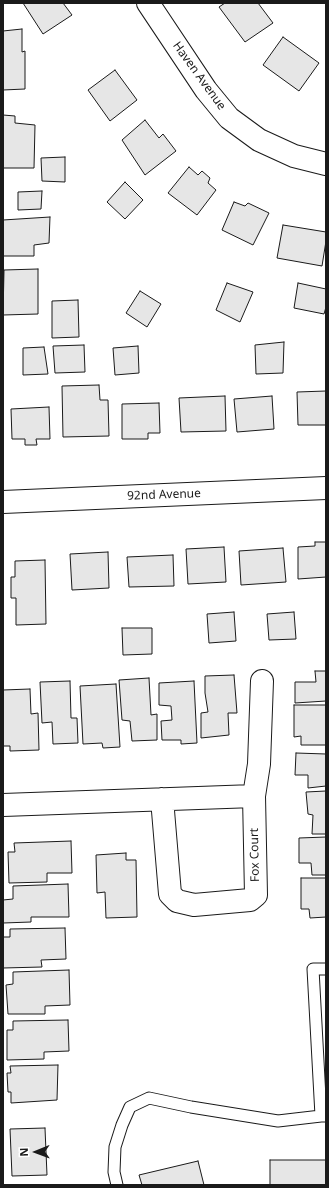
<!DOCTYPE html>
<html>
<head>
<meta charset="utf-8">
<style>
	body { margin:0 }
	#map { position:relative; width:329px; height:1188px; overflow:hidden; background:#fff; font-family:"Noto Sans",sans-serif }
	canvas { display:block }
	.frame { position:absolute; inset:0; border:4px solid #1a1a1a; pointer-events:none }
	.north { position:absolute; left:16px; top:1132px; width:40px; height:40px; -webkit-text-stroke:3px #fff; paint-order:stroke; rotate:269deg; font-size:11px; font-weight:700; line-height:16px; text-align:center; color:#1a1a1a }
	.north::after { content:''; display:block; margin:auto; width:14px; height:18px; background:#1a1a1a; clip-path:polygon(50% 0,100% 100%,50% 72%,0 100%) }
</style>
</head>
<body>
<div id="map">
<canvas width="329" height="1188"></canvas>
<div class="frame"></div>
<div class="north">N</div>
</div>
<script>
const g = document.querySelector('canvas').getContext('2d');
g.lineJoin = 'round';
function paint(path, color) { g.fillStyle = color; g.fill(path, 'evenodd'); }
const poly = rows => new Path2D(rows.map(r => 'M' + r).join(''));
function stroke(path, color, width, dash) { g.strokeStyle = color; g.lineWidth = width; g.lineCap = dash ? 'butt' : 'round'; g.setLineDash(dash || []); g.stroke(path); }
function write(font, color, halo, rows, align = 'center') {
  g.font = font + ' "Noto Sans",sans-serif'; g.lineWidth = 3; g.setLineDash([]); g.textBaseline = 'middle'; g.strokeStyle = halo; g.fillStyle = color; for (const [text, x, y, turn = 0] of rows) {
    g.save(); g.translate(x, y); g.rotate((+turn || 0) * Math.PI / 180); g.textAlign = isNaN(turn) ? turn : align; if (halo) g.strokeText(text, 0, 0); g.fillText(text, 0, 0); g.restore();
  }
}
const building = poly([
	[23,3,63,3,72,15,43,34,23,3],
	[225,3,258,3,273,23,245,42,219,7,225,3],
	[22,29,22,52,25,51,25,89,3,90,3,31,22,29],
	[283,37,319,63,299,91,263,65,283,37],
	[115,70,137,100,110,121,88,90,115,70],
	[3,115,15,116,15,123,35,125,34,168,3,168,3,115],
	[145,120,159,138,163,134,176,151,145,175,122,140,145,120],
	[65,157,65,182,42,181,41,158,65,157],
	[189,167,198,175,202,171,210,178,208,183,216,190,197,215,168,193,189,167],
	[125,182,143,200,125,219,107,202,125,182],
	[42,191,41,209,18,210,18,192,42,191],
	[234,202,245,206,248,203,269,213,253,245,222,230,234,202],
	[50,217,49,243,34,245,34,256,3,256,3,220,50,217],
	[283,225,326,232,326,241,322,266,277,258,283,225],
	[38,269,38,314,3,315,4,270,38,269],
	[227,283,253,292,240,322,216,310,227,283],
	[298,283,326,289,326,307,324,314,294,308,298,283],
	[140,291,161,304,147,327,126,313,140,291],
	[78,300,79,337,52,338,52,301,78,300],
	[284,342,283,373,256,374,255,345,284,342],
	[84,345,85,372,55,373,53,346,84,345],
	[138,346,139,373,115,375,113,348,138,346],
	[44,347,48,374,23,375,23,348,44,347],
	[99,385,100,400,108,400,109,436,63,437,62,386,99,385],
	[326,391,326,425,298,425,297,392,326,391],
	[225,396,226,431,181,432,179,398,225,396],
	[272,396,274,429,237,432,234,399,272,396],
	[159,403,160,433,148,433,148,439,122,439,122,404,159,403],
	[49,407,50,439,36,439,37,445,25,445,25,439,12,439,11,409,49,407],
	[315,542,326,542,326,577,298,579,298,547,315,546,315,542],
	[224,547,226,582,188,584,186,549,224,547],
	[283,548,286,582,241,585,239,551,283,548],
	[108,552,109,588,72,590,70,554,108,552],
	[173,555,174,586,129,587,127,557,173,555],
	[45,560,46,624,16,625,16,598,11,598,11,577,15,577,15,561,45,560],
	[234,612,236,641,209,643,207,614,234,612],
	[294,612,296,639,269,640,267,614,294,612],
	[122,628,152,628,152,654,123,655,122,628],
	[315,671,326,671,326,701,295,703,295,682,316,682,315,671],
	[234,675,237,713,228,713,229,735,201,738,201,713,208,712,205,693,205,676,234,675],
	[149,678,151,715,157,714,157,740,132,741,130,721,122,720,119,680,149,678],
	[70,681,71,718,77,718,78,743,53,744,52,722,42,723,40,682,70,681],
	[194,681,197,743,181,744,181,740,162,740,161,721,172,720,171,706,159,705,159,683,194,681],
	[116,684,120,747,103,748,102,743,83,744,80,686,116,684],
	[30,689,31,714,38,713,39,750,10,751,10,746,3,746,3,690,30,689],
	[294,705,326,705,326,745,301,745,301,736,294,737,294,705],
	[296,753,326,754,326,786,308,788,308,775,295,775,296,753],
	[326,791,326,834,312,834,313,815,308,814,306,792,326,791],
	[326,837,326,875,312,875,311,863,299,863,299,838,326,837],
	[71,841,72,873,47,873,47,882,9,883,8,852,15,852,14,843,71,841],
	[126,853,126,860,136,860,137,917,106,918,105,892,97,893,96,855,126,853],
	[301,878,326,878,326,917,310,918,309,909,301,909,301,878],
	[68,884,69,917,31,917,31,922,3,923,3,900,13,899,13,886,68,884],
	[65,928,66,959,41,960,42,967,3,968,3,937,10,937,10,929,65,928],
	[69,970,70,1005,45,1006,45,1014,8,1014,6,985,13,984,13,972,69,970],
	[68,1020,69,1051,44,1052,44,1059,7,1060,7,1030,13,1030,13,1021,68,1020],
	[58,1065,57,1100,11,1103,11,1092,8,1092,7,1073,11,1073,10,1066,58,1065],
	[45,1128,47,1175,12,1176,10,1129,45,1128],
	[270,1160,326,1160,326,1185,270,1185,270,1160],
	[198,1161,204,1185,142,1185,139,1175,198,1161]
]);
const service = poly([
	[326,969,313,969,321,1116,326,1116],
	[117,1185,114,1172,115,1147,122,1125,130,1107,149,1098,191,1107,278,1121,321,1116]
]);
const minor = poly([
	[148,3,206,90,229,118,259,140,294,156,326,164],
	[3,502,326,488],
	[162,799,170,894,177,901,194,905,250,900,256,895,254,796,259,764,262,681],
	[3,805,254,796]
]);
const streetNames = [
	["Haven Avenue",199,76,54],
	["92nd Avenue",164,495,-2],
	["Fox Court",255,855,-91]
];
paint(building, '#e6e6e6');
stroke(building, '#1a1a1a', 1);
stroke(service, '#1a1a1a', 13);
stroke(minor, '#1a1a1a', 24);
stroke(service, '#fff', 11);
stroke(minor, '#fff', 22);
write('12px', '#1a1a1a', '#fff', streetNames);
</script>
</body>
</html>
